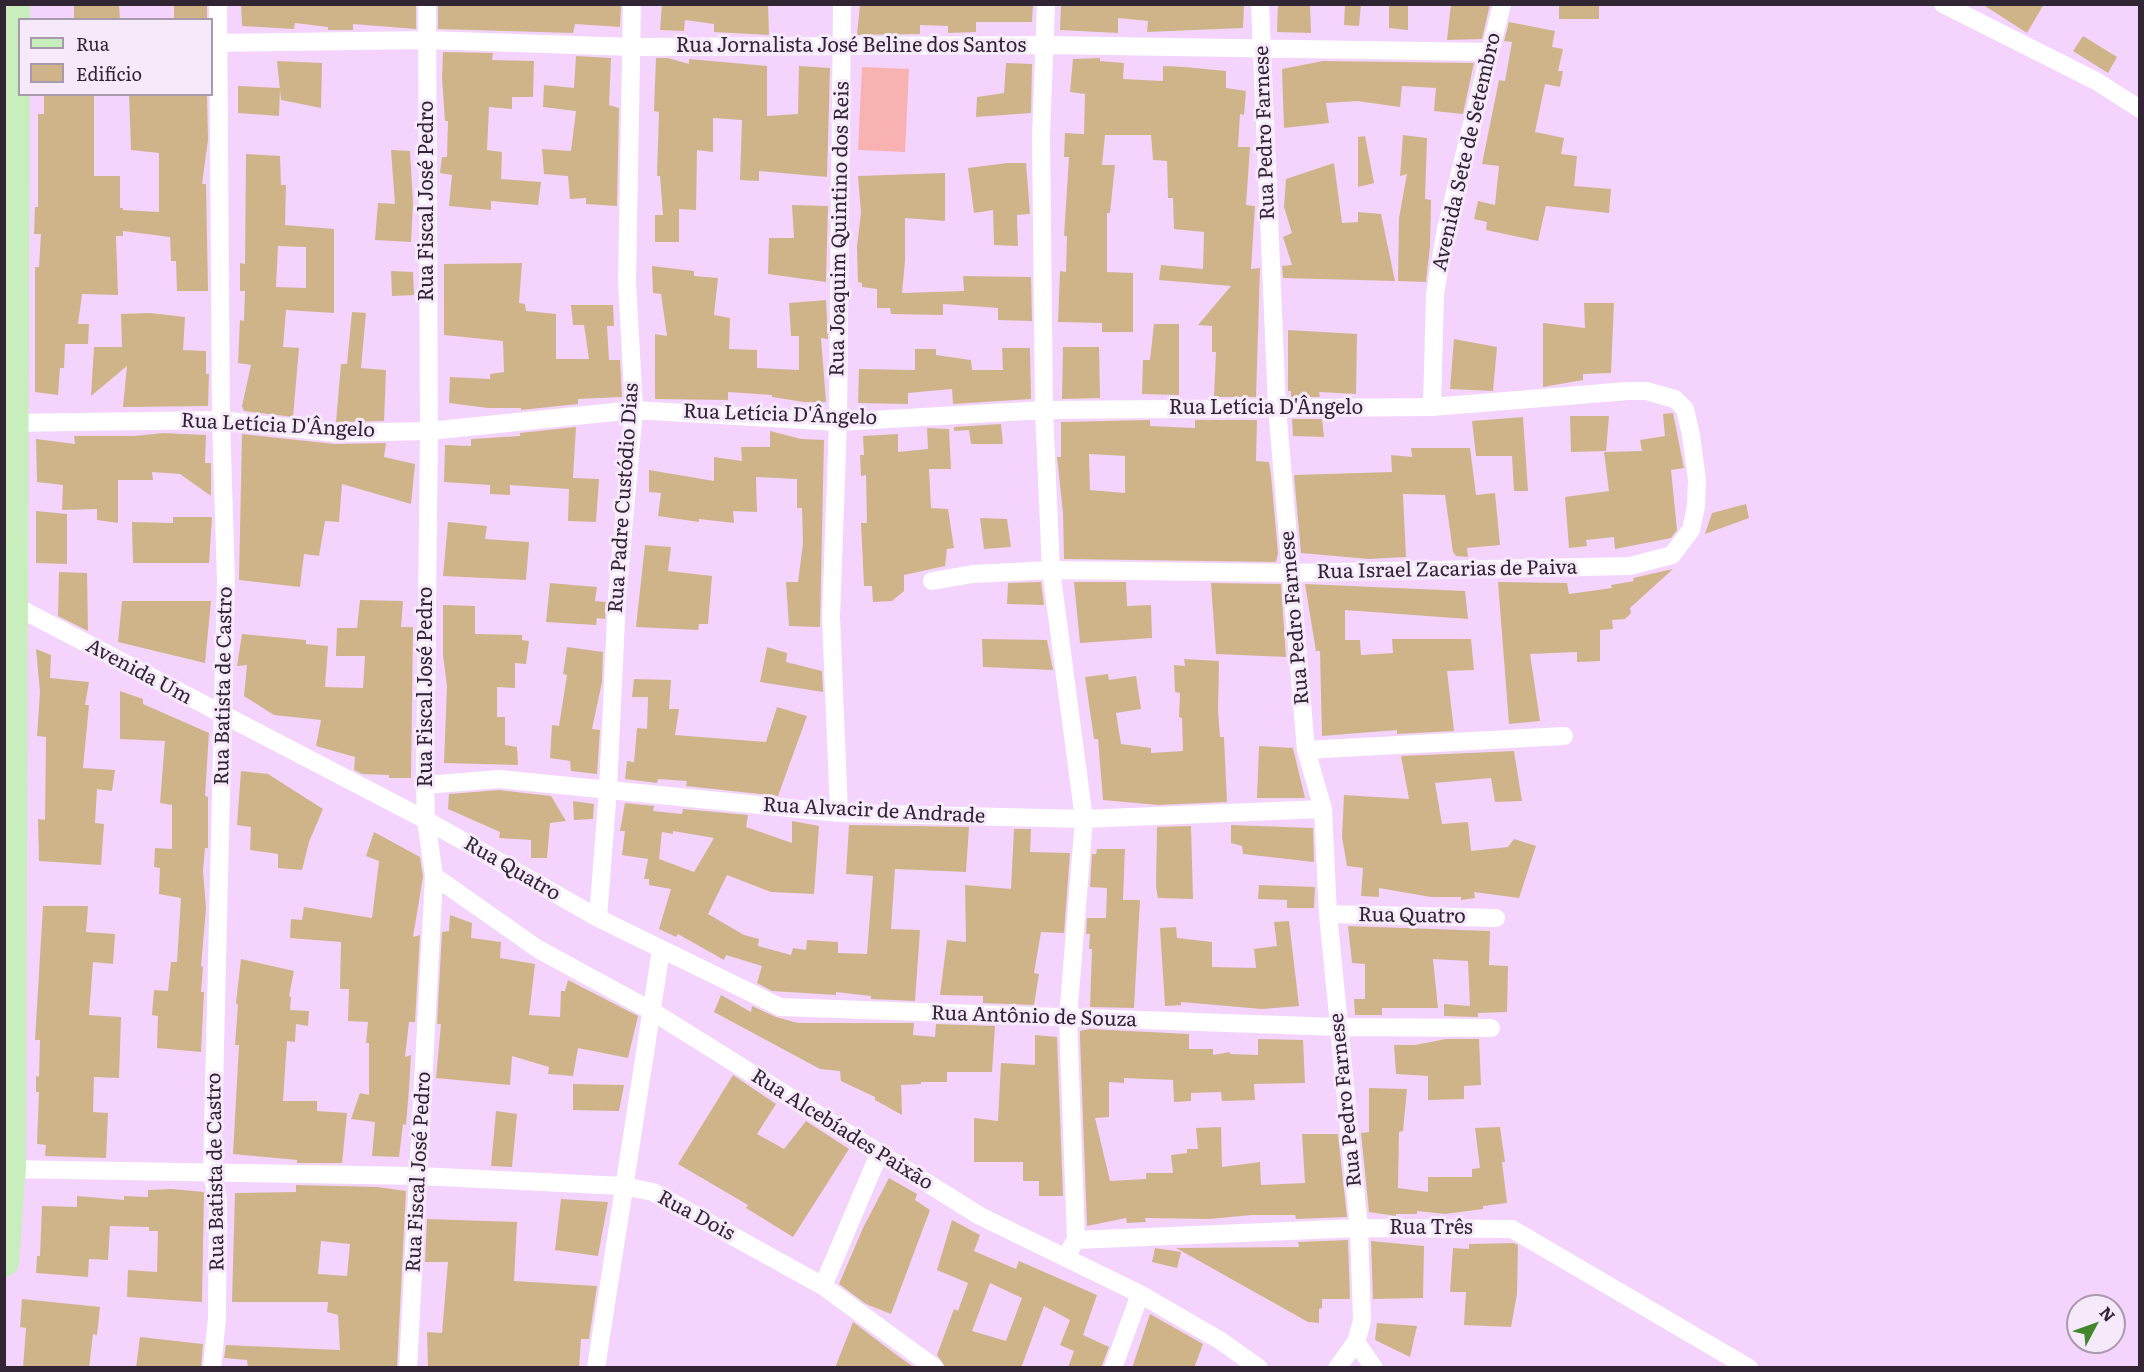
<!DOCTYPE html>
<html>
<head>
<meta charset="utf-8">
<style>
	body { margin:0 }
	#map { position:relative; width:2144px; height:1372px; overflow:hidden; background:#f4d4fd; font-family:Literata,serif }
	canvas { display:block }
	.frame { position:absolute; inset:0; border:6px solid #312534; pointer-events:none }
	.legend { position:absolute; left:18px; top:18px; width:195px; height:78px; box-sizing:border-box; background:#f6e9fa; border:2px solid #a79bab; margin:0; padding:8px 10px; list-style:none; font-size:18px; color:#312534 }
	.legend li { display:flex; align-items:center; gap:12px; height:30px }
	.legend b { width:30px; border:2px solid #a79bab }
	.north { position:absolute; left:2066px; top:1294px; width:60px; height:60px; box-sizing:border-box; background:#f6e9fa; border:2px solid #a79bab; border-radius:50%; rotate:49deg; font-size:16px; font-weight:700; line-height:24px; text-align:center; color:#312534 }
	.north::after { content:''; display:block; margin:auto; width:21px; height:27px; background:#42872c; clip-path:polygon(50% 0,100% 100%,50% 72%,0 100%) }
</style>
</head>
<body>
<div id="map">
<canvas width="2144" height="1372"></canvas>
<div class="frame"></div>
<ul class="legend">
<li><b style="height:8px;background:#c8eebe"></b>Rua</li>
<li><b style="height:16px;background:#cfb489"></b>Edifício</li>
</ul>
<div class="north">N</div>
</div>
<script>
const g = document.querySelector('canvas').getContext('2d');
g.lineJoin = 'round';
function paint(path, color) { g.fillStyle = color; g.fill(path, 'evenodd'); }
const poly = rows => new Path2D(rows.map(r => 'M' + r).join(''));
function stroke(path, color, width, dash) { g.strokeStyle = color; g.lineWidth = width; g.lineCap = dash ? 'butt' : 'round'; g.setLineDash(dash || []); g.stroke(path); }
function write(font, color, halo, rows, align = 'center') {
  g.font = font + ' Literata,serif'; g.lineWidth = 6; g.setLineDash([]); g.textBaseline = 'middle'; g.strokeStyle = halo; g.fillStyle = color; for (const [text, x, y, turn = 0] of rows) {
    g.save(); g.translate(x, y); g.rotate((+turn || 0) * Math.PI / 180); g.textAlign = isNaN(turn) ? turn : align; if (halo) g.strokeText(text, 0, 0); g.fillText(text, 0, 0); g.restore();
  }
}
const green = poly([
	[862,67,909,69,905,152,858,150]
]);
const building = poly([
	[74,4,119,4,120,20,74,20],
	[174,4,207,4,207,20,174,20],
	[241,4,416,4,416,29,353,24,353,30,328,30,328,27,295,23,294,29,242,26],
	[438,4,621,4,620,27,575,24,573,33,438,29],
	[662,4,768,4,769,35,714,32,714,24,685,20,684,31,660,30],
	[860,4,1033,4,1032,22,976,22,976,32,948,33,948,26,920,25,920,34,857,35],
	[1061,4,1244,4,1243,28,1147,32,1148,21,1118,18,1118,33,1060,30],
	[1278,4,1310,4,1311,33,1277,32],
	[1345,4,1361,4,1359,26,1344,25],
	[1389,4,1408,4,1408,30,1389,28],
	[1451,4,1490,4,1482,39,1447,40],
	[1559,4,1599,4,1599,19,1559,19],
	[1982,4,2044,4,2027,33],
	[1509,22,1555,31,1552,47,1563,49,1558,71,1563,71,1560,87,1545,84,1535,132,1564,138,1561,154,1577,156,1574,186,1611,189,1609,213,1546,206,1538,241,1486,230,1487,222,1474,219,1478,201,1495,205,1499,166,1482,164,1499,80,1505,81,1512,42,1504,41],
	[2083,36,2117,57,2108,73,2073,51],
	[443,52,493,53,492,60,534,61,533,97,512,97,512,109,489,107,487,150,502,152,501,179,541,182,538,205,491,201,491,210,449,206,452,175,440,173,442,157,447,157,448,121,445,121,442,78],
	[576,56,611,58,609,105,619,108,617,206,586,204,586,198,570,199,568,176,544,174,542,149,571,151,576,111,543,107,544,85,574,88],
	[656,58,668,58,689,64,689,59,767,66,767,116,798,114,799,66,830,68,827,177,759,171,759,181,740,180,742,120,713,118,713,152,697,150,696,210,679,209,679,242,655,242,655,215,663,215,660,176,657,176,659,112,654,111],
	[1100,58,1100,61,1124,63,1123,79,1163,81,1163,66,1185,67,1226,71,1226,88,1246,91,1244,115,1240,114,1238,147,1250,147,1246,205,1255,206,1251,269,1260,268,1256,397,1214,397,1216,352,1212,352,1212,326,1198,325,1231,286,1159,280,1161,265,1203,269,1204,232,1174,229,1173,198,1168,198,1167,161,1153,160,1151,135,1105,135,1102,165,1115,165,1110,213,1107,213,1107,272,1133,273,1133,332,1102,332,1102,323,1058,322,1060,271,1066,272,1067,236,1064,236,1069,157,1064,157,1065,133,1084,134,1085,94,1070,92,1073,59],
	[277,61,322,63,321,108,281,100],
	[1323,61,1474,63,1463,114,1434,111,1436,88,1402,86,1400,107,1357,101,1326,103,1329,123,1284,128,1282,69],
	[1006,63,1032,64,1031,113,976,117,977,97,1004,93],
	[238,86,280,88,279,116,238,113],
	[44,94,94,94,94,176,120,176,120,208,123,208,123,210,159,212,159,153,131,150,129,94,207,94,208,140,202,184,206,184,208,291,177,291,176,261,171,261,170,237,123,231,123,236,116,236,118,295,82,294,78,324,89,324,88,344,65,344,64,368,60,368,58,395,35,392,35,267,39,267,41,234,34,234,35,207,38,207,38,114,44,114],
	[1403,135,1427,138,1425,199,1431,200,1430,246,1426,282,1398,281,1399,218,1407,174,1400,176],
	[1365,136,1374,183,1358,187,1358,137],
	[391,150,410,151,413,203,411,242,375,240,378,203,395,204],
	[246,154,280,156,281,185,286,185,285,225,334,229,334,313,286,310,283,347,299,348,293,417,244,411,242,406,251,365,238,363,240,320,244,321,245,291,240,291,240,263,245,264],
	[278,246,306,247,306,288,276,287],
	[1007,163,1026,163,1030,214,1017,215,1018,246,994,245,993,210,974,213,968,168],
	[1334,163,1342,223,1358,222,1358,212,1381,214,1395,281,1283,278,1282,266,1292,265,1283,237,1292,233,1284,207,1286,179],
	[945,173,945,221,905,218,905,261,902,293,964,291,963,276,1031,277,1032,321,998,320,998,308,943,304,943,315,891,314,890,308,877,308,877,289,862,287,862,283,858,282,857,246,861,213,858,176],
	[792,205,828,206,826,282,768,274,769,238,794,238],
	[522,263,519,303,525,304,526,311,556,314,556,359,589,359,584,325,573,325,571,305,613,305,614,326,607,326,609,360,620,360,622,397,578,399,578,404,521,410,521,408,488,408,449,403,450,377,490,379,490,374,504,372,503,341,444,335,444,264],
	[652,266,694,271,694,276,718,278,714,315,730,318,729,349,757,350,757,368,799,370,799,336,791,336,789,303,826,300,828,339,821,338,826,402,804,402,772,397,772,395,728,392,728,400,655,399,655,334,667,336,661,294,653,293],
	[391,271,413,272,414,295,392,296],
	[1584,303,1614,303,1611,373,1583,374,1583,380,1543,387,1543,323,1585,328],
	[352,312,366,313,361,368,386,370,384,421,336,422,341,364,347,364],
	[150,313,185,317,183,350,206,351,206,374,209,374,208,406,123,407,127,366,91,396,94,347,122,347,121,314],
	[1154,324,1179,324,1179,395,1142,394,1143,360,1150,360],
	[1288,330,1357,334,1356,394,1319,392,1320,397,1291,397,1291,391,1288,391],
	[1454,339,1497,347,1493,391,1450,389],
	[1063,347,1099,347,1100,398,1062,399],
	[1002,348,1030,348,1031,399,953,404,952,389,908,393,908,404,858,403,859,369,915,370,915,349,936,349,936,355,971,360,972,370,1003,370],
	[1673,413,1684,468,1671,470,1677,530,1671,538,1615,549,1614,537,1586,540,1587,546,1569,548,1565,497,1609,491,1604,452,1642,451,1640,440,1665,436,1663,414],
	[1570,416,1609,416,1606,451,1571,452],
	[1523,417,1528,491,1514,491,1512,456,1476,456,1472,421],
	[1292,419,1322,419,1324,437,1293,436],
	[1150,420,1150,426,1195,428,1195,420,1257,420,1256,461,1269,462,1271,475,1278,553,1276,562,1064,559,1063,513,1057,457,1061,457,1061,422],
	[1089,454,1125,456,1125,493,1090,490],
	[1001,424,1003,444,971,444,969,430,954,431,954,427],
	[576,427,573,478,599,479,596,522,568,521,569,489,510,485,510,495,490,494,490,485,444,482,445,445,471,446,471,439,520,436,520,433],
	[927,428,949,429,951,469,929,469,931,508,948,509,954,548,947,549,945,566,904,575,904,591,892,601,873,602,872,586,864,586,861,523,867,523,866,475,861,476,860,455,864,455,863,436,898,434,898,452,928,449],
	[770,431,801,439,824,440,820,627,789,626,786,582,798,582,803,544,802,508,797,508,797,479,756,477,757,512,733,511,734,523,699,519,699,522,658,516,661,493,649,492,649,470,714,481,714,457,742,461,741,447,770,447],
	[163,433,206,435,205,463,211,463,211,496,180,474,152,472,153,480,118,480,118,523,97,520,97,509,62,510,63,485,37,482,36,439,75,444,74,436,134,436],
	[242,434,335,444,386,443,384,457,415,464,411,504,342,484,339,522,325,521,319,556,304,554,300,587,239,580],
	[1411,448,1470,448,1476,495,1495,493,1500,545,1467,548,1468,557,1456,556,1453,552,1445,495,1403,494,1406,557,1369,559,1301,553,1294,475,1392,472,1391,455,1412,457],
	[1746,504,1749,518,1705,534,1712,513],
	[36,511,67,514,67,564,36,563],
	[173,517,212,517,209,563,133,563,132,522,173,523],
	[980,518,1007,519,1011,547,984,549],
	[448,522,487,526,485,539,529,542,526,580,443,576],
	[645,545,671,547,668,571,712,576,708,624,699,624,698,630,636,627],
	[1673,569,1630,608,1631,613,1625,619,1612,620,1613,629,1600,630,1600,661,1577,662,1577,652,1530,654,1540,721,1509,724,1498,582,1567,583,1569,594,1612,588,1611,585,1634,581,1633,578],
	[59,572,87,573,88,631,58,616],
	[1041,582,1044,605,1007,604,1008,583],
	[1074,582,1126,582,1127,606,1151,605,1152,638,1080,643],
	[550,583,597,587,595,601,606,602,605,619,597,618,596,625,546,622],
	[1211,583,1281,584,1286,657,1216,654],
	[1305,584,1465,591,1468,619,1345,610,1345,640,1360,640,1361,655,1393,653,1392,639,1471,639,1474,670,1447,671,1454,731,1397,734,1397,730,1322,736,1320,651,1316,651],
	[360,600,403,601,401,627,413,627,411,778,389,778,389,775,362,774,354,770,355,757,316,746,321,720,274,715,244,696,247,665,237,666,242,634,306,640,306,644,328,646,325,687,363,688,365,656,336,656,337,628,357,628],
	[122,601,211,601,205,663,118,642],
	[443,605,475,606,475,634,522,635,522,640,529,641,526,664,515,663,515,688,497,687,497,717,505,717,505,745,517,747,518,765,444,763,447,686,443,655],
	[982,639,1047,640,1053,670,983,667],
	[567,647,603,652,602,682,592,729,600,730,597,774,571,771,570,761,550,758,552,725,559,726,567,675,563,674],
	[767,647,787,653,786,662,822,671,823,692,760,682],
	[36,649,51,655,50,678,89,682,85,705,89,705,83,768,115,770,112,791,97,789,95,823,104,824,101,865,39,861,38,819,45,820,46,737,37,736,40,692],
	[1184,659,1219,661,1218,711,1220,737,1224,737,1227,802,1158,805,1103,800,1098,739,1094,739,1085,677,1108,674,1109,680,1136,676,1141,709,1116,713,1121,744,1151,748,1151,753,1183,751,1182,718,1179,717,1180,693,1175,692,1174,665,1185,666],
	[634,679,671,680,669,709,679,709,675,735,766,742,777,707,807,716,778,796,686,786,687,781,658,779,657,783,625,779,627,761,634,762,637,728,647,729,648,697,632,697],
	[120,691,143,699,143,704,209,733,205,796,208,797,208,848,205,848,203,871,206,908,201,966,203,967,201,992,204,992,201,1052,157,1048,158,1016,152,1015,154,990,168,991,171,962,177,962,181,898,159,894,160,868,154,867,155,848,172,849,172,805,160,803,165,741,120,739],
	[1259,746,1293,748,1305,798,1257,798],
	[1514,751,1522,801,1495,802,1491,778,1435,783,1442,824,1468,822,1471,851,1508,847,1514,839,1536,846,1519,898,1474,892,1475,898,1461,900,1461,897,1431,897,1379,888,1379,897,1361,896,1363,868,1347,866,1342,837,1344,795,1409,799,1401,756],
	[241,771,268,774,323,809,309,842,302,870,278,868,278,854,250,850,251,827,237,825],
	[499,790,551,796,566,821,550,823,547,858,531,858,531,840,499,838,500,832,448,809,449,794],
	[573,801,594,804,593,819,574,820],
	[625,803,654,806,653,811,682,814,683,809,748,815,746,827,792,843,792,821,819,826,814,894,771,892,727,875,708,914,744,935,759,939,758,946,791,955,793,948,806,950,807,940,838,942,838,953,867,954,873,876,846,874,849,825,969,827,966,872,895,869,891,929,920,930,915,1001,871,999,871,996,836,992,836,995,772,991,757,983,762,966,726,955,724,960,678,934,676,937,659,929,671,889,649,885,649,879,644,879,648,859,622,855,625,831,620,831],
	[673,831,714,838,694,872,659,859,662,832,673,834],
	[1231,825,1313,828,1314,862,1243,854,1242,846,1231,843],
	[1191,826,1193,899,1158,898,1156,887,1157,827],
	[1014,829,1031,829,1030,852,1070,853,1064,933,1041,932,1034,973,1039,974,1034,1005,983,1003,983,996,940,995,947,940,966,942,965,885,1011,889],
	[374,832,420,857,423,877,413,937,420,935,415,1022,409,1022,405,1057,411,1055,409,1089,406,1125,403,1124,399,1157,372,1156,375,1122,351,1119,360,1093,369,1095,369,1043,366,1043,368,1022,348,1021,349,989,340,989,341,942,290,938,291,919,302,920,304,907,372,918,379,861,366,856],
	[1097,849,1125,849,1123,900,1140,900,1134,1008,1090,1007,1092,949,1089,949,1090,934,1086,934,1087,918,1106,918,1107,888,1090,887,1092,854,1096,854],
	[1259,885,1315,887,1314,908,1287,908,1287,900,1258,899],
	[43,906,88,906,86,932,115,934,113,964,93,962,89,1015,121,1017,119,1078,94,1077,93,1112,108,1113,106,1158,45,1156,46,1145,37,1144,39,1092,36,1092,36,1076,39,1077,40,1040,35,1040],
	[450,915,472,923,471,938,501,942,500,958,535,964,529,1015,560,1017,561,991,565,991,568,980,638,1016,628,1058,578,1048,573,1076,548,1074,549,1067,512,1056,510,1085,436,1078,441,1024,437,1024,442,932,449,931],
	[1289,921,1299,1006,1262,1009,1181,1002,1181,1005,1165,1006,1160,928,1176,927,1177,938,1212,942,1212,967,1256,968,1254,949,1277,946,1274,922],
	[1348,926,1490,931,1489,965,1508,966,1507,1012,1478,1013,1478,1017,1444,1016,1444,1004,1470,1006,1468,961,1433,959,1438,1008,1382,1008,1382,1015,1355,1015,1354,999,1365,999,1365,964,1352,963],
	[241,959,294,971,289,996,291,997,290,1010,309,1011,308,1026,296,1024,295,1042,287,1041,283,1101,317,1101,317,1111,347,1113,342,1163,297,1163,297,1160,233,1154,239,1045,235,1045,238,1005,236,1003],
	[721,995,751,1012,752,1006,776,1017,798,1023,914,1023,913,1035,935,1037,936,1024,995,1026,992,1072,947,1072,947,1082,921,1082,921,1084,901,1085,902,1115,875,1100,875,1097,841,1081,840,1071,820,1069,714,1012],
	[1089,1029,1189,1034,1189,1049,1213,1049,1213,1055,1230,1052,1230,1054,1258,1055,1258,1039,1303,1040,1305,1083,1254,1084,1255,1100,1222,1101,1221,1092,1191,1093,1191,1101,1174,1102,1173,1080,1124,1078,1124,1083,1109,1082,1109,1117,1095,1118,1110,1181,1146,1179,1146,1173,1173,1173,1171,1155,1187,1153,1187,1149,1198,1149,1196,1128,1221,1127,1222,1167,1260,1162,1261,1185,1305,1183,1302,1134,1338,1134,1347,1217,1296,1219,1295,1215,1252,1215,1209,1219,1145,1218,1146,1222,1127,1223,1126,1218,1087,1226,1080,1039,1080,1031],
	[1035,1035,1057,1037,1063,1196,1039,1196,1039,1181,1023,1181,1023,1162,974,1162,974,1118,998,1121,1001,1063,1035,1065],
	[1446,1039,1479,1039,1481,1085,1464,1086,1464,1099,1428,1100,1428,1076,1396,1074,1394,1045,1415,1045],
	[733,1075,776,1104,757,1134,784,1149,806,1121,849,1149,793,1237,746,1208,748,1205,678,1164],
	[573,1084,624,1085,619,1111,573,1110],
	[1369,1088,1407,1089,1403,1131,1399,1132,1398,1188,1428,1192,1428,1177,1472,1177,1472,1169,1480,1168,1475,1128,1500,1127,1505,1162,1502,1162,1507,1203,1483,1206,1483,1209,1445,1214,1417,1211,1417,1214,1396,1214,1396,1216,1369,1212,1361,1133,1369,1132],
	[496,1111,517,1114,512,1167,491,1166],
	[889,1178,917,1194,915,1200,930,1210,891,1314,866,1304,839,1284,863,1228],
	[296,1185,378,1187,406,1191,397,1368,248,1368,247,1360,224,1358,226,1345,340,1350,338,1315,327,1312,328,1302,232,1302,235,1193,296,1192],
	[321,1241,350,1244,347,1276,318,1274],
	[172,1189,204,1192,202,1302,127,1297,128,1270,157,1272,158,1231,149,1231,149,1227,110,1226,108,1260,89,1259,88,1277,36,1273,37,1256,40,1256,42,1206,77,1207,77,1196,124,1200,124,1196,148,1197,148,1190],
	[561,1199,608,1202,598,1256,555,1250],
	[427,1219,517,1222,514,1281,597,1286,589,1339,581,1339,579,1368,428,1368,427,1332,442,1333,448,1262,425,1262],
	[952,1220,980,1235,974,1251,1016,1269,1019,1261,1097,1295,1083,1335,1109,1347,1101,1368,1068,1368,1074,1351,1060,1345,1070,1320,1044,1306,1021,1368,946,1368,937,1355,954,1309,958,1311,968,1283,937,1270],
	[990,1283,1022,1298,1006,1341,972,1331],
	[1348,1240,1350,1299,1322,1299,1322,1308,1319,1309,1319,1323,1308,1322,1176,1248,1299,1247,1298,1242],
	[1371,1241,1424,1246,1423,1298,1373,1299],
	[1514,1243,1518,1245,1517,1294,1511,1327,1464,1325,1466,1292,1450,1292,1453,1248,1469,1249,1469,1244],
	[1155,1248,1181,1252,1177,1268,1152,1262],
	[22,1299,100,1307,97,1335,93,1334,89,1368,23,1368,26,1328,20,1327],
	[1150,1314,1203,1344,1194,1368,1132,1368],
	[853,1322,898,1356,915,1368,835,1368],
	[1377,1323,1417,1326,1410,1357,1375,1340],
	[140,1337,203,1344,201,1368,136,1368]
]);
const street = poly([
	[1046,4,1041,136,1044,410,1051,570,1084,819,1068,1018,1076,1240,1066,1256],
	[1260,4,1277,407,1306,750,1323,809,1328,914,1359,1228,1362,1321,1356,1342,1337,1368],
	[1943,4,2096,81,2140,109],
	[212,43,427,40,633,47,1046,45,1490,52],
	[1432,407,1435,294,1446,229,1502,4],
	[5,423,221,420,336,433,429,431,634,410,838,422,1044,410,1432,407,1628,391,1646,391,1675,399,1685,409,1691,435,1697,480,1696,506,1691,530,1672,555,1630,566,1291,573,1051,570,973,574,932,581],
	[13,605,426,820,598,918,780,1007,1338,1027,1491,1028],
	[1306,750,1564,736],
	[425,785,499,779,839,813,1084,819,1323,809],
	[839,813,831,617,838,422,842,4],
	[434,876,538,949,650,1010,980,1216,1140,1294,1221,1341,1259,1368],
	[1328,914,1496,918],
	[598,918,608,789,617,598,634,410,627,281,632,4],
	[4,1169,419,1176,623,1186,653,1192,823,1286,935,1368],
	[1076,1240,1359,1228,1512,1229,1749,1368],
	[823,1286,879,1154],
	[1356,1342,1374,1368],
	[212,1368,217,1318,218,1201,212,1174,226,581,221,420,218,4],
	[408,1368,434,876,426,820,425,785,429,431,427,4],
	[596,1368,661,950],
	[1113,1368,1140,1294]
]);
const primary = poly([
	[4,1262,11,1168,15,4]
]);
const streetNames = [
	["Rua Jornalista José Beline dos Santos",851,46],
	["Rua Pedro Farnese",1265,133,-92],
	["Avenida Sete de Setembro",1467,152,-77],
	["Rua Fiscal José Pedro",427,201,-90],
	["Rua Joaquim Quintino dos Reis",840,229,-89],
	["Rua Letícia D'Ângelo",1266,408],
	["Rua Letícia D'Ângelo",780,415,2],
	["Rua Letícia D'Ângelo",278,426,3],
	["Rua Padre Custódio Dias",624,498,-86],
	["Rua Israel Zacarias de Paiva",1447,570,-1],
	["Rua Pedro Farnese",1295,618,-95],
	["Avenida Um",139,672,28],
	["Rua Batista de Castro",224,686,-89],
	["Rua Fiscal José Pedro",426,687,-90],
	["Rua Alvacir de Andrade",874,811,3],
	["Rua Quatro",512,869,30],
	["Rua Quatro",1412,916,1],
	["Rua Antônio de Souza",1034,1017,2],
	["Rua Pedro Farnese",1346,1100,-96],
	["Rua Alcebíades Paixão",842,1130,32],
	["Rua Batista de Castro",216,1172,-91],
	["Rua Fiscal José Pedro",419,1172,-87],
	["Rua Dois",696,1216,28],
	["Rua Três",1431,1228]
];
paint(green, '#f9b2b2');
paint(building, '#cfb489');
stroke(street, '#fff', 18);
stroke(primary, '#c8eebe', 30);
write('20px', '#312534', '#f6e9fa', streetNames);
</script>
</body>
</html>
